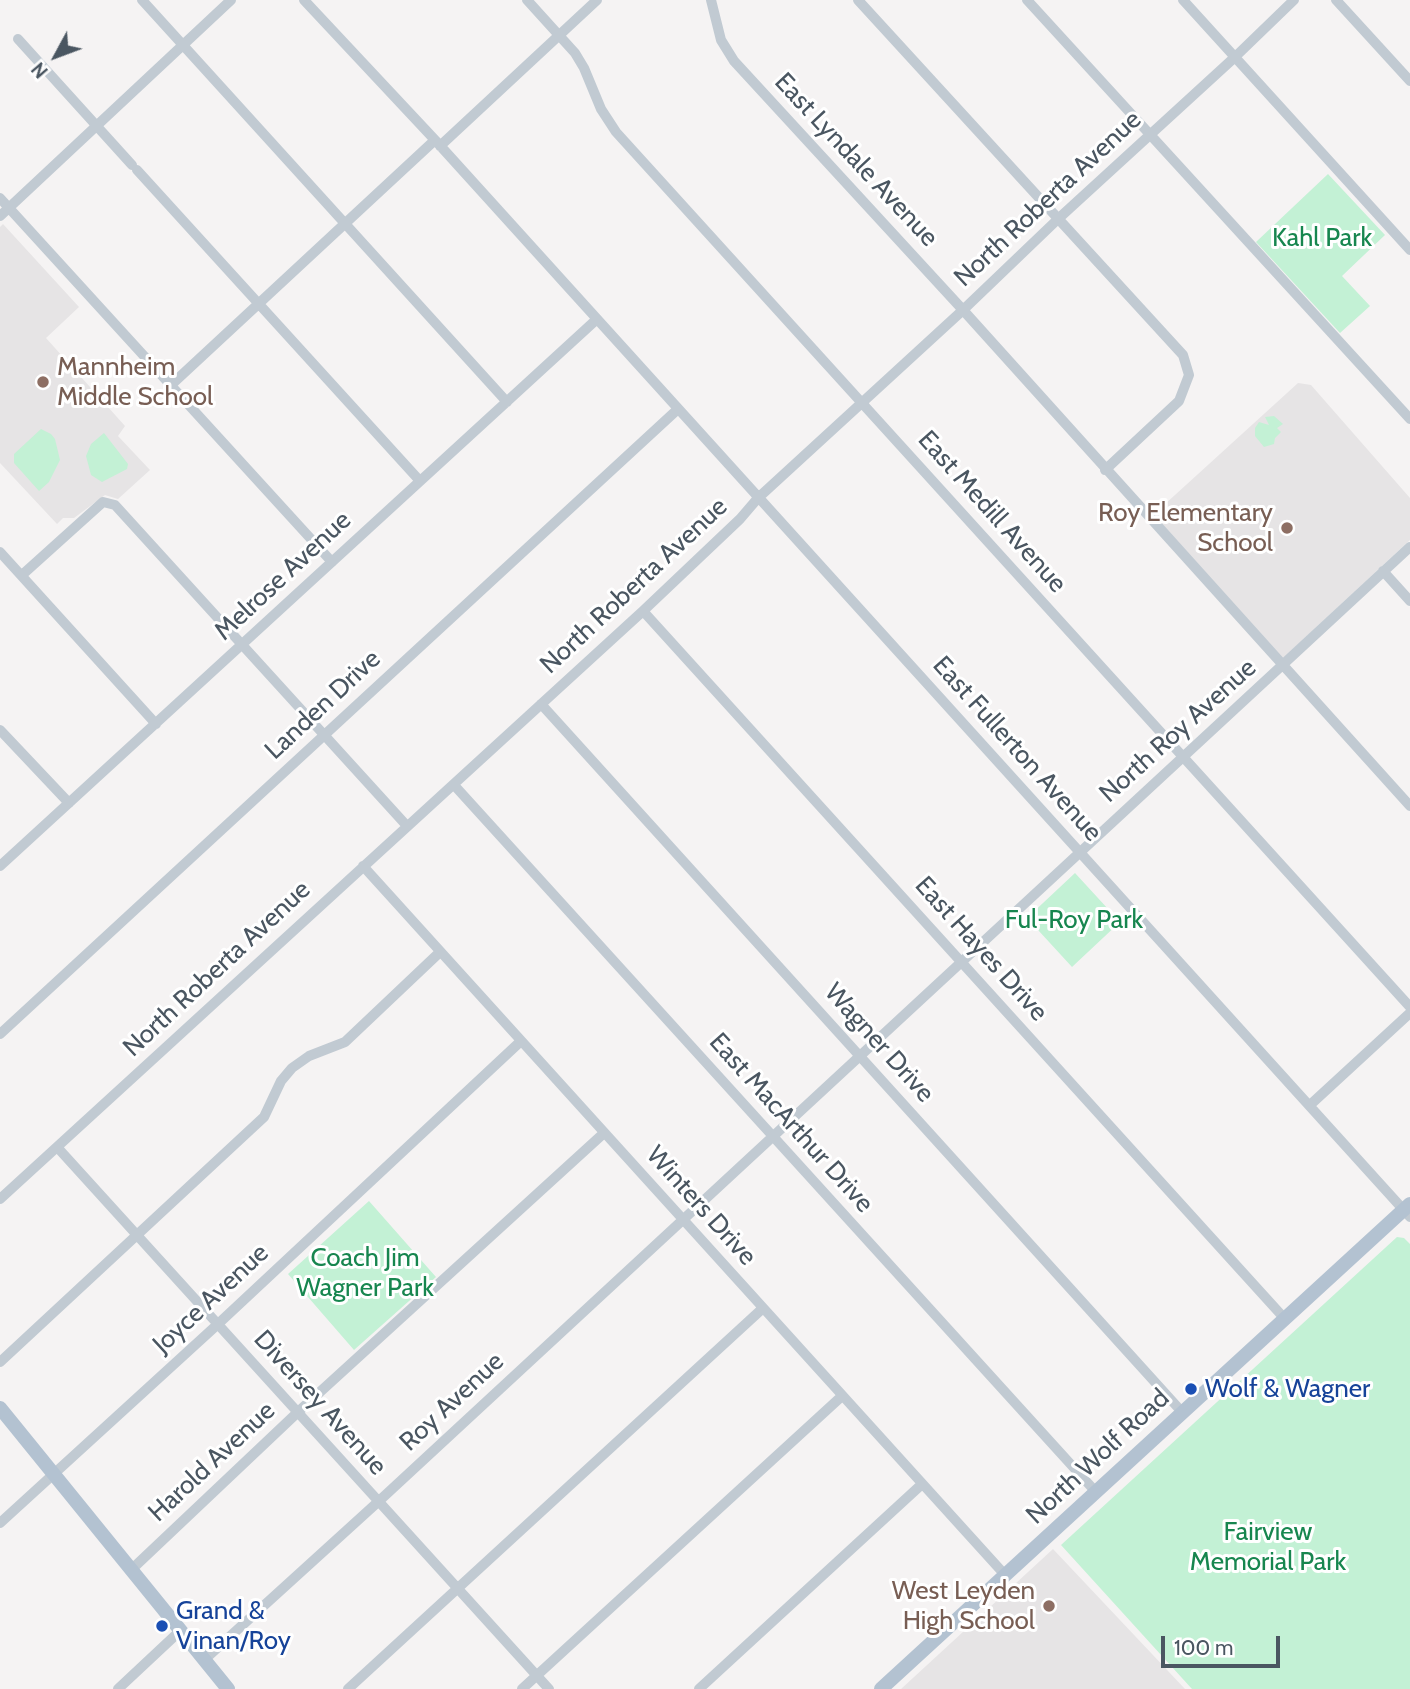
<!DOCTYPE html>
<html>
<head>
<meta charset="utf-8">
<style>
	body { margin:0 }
	#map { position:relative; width:1410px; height:1689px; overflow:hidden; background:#f5f3f3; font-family:Cabin,sans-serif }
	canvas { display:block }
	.north { position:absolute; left:21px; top:21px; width:70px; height:70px; -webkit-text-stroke:5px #fff; paint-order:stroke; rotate:229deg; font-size:19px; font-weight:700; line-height:28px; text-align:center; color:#4a5661 }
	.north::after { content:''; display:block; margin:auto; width:24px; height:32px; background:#4a5661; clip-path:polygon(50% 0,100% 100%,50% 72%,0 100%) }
	.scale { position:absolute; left:1161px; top:1636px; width:119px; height:32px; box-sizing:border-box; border:4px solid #4a5661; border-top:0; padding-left:9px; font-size:21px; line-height:24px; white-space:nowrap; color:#4a5661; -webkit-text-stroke:5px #fff; paint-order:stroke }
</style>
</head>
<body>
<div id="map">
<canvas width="1410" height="1689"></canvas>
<div class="north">N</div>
<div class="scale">100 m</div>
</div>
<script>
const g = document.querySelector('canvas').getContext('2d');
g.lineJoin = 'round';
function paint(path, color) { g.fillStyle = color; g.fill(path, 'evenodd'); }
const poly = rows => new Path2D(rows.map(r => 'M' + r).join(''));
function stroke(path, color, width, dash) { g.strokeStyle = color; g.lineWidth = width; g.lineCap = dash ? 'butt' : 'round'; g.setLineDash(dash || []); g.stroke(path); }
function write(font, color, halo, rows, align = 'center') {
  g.font = font + ' Cabin,sans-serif'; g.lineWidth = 6; g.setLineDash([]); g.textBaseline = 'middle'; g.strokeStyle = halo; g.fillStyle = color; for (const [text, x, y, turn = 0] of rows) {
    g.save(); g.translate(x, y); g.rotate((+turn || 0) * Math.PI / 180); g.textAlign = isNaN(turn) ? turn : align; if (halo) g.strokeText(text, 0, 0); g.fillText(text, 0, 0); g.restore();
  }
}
const education = poly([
	[3,224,79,307,46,338,125,426,118,436,150,470,118,499,105,495,74,518,63,518,57,524,0,463,0,227],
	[1298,383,1311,385,1410,498,1410,540,1282,659,1153,515],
	[1053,1549,1185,1689,901,1689]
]);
const green = poly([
	[1328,174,1385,235,1342,276,1370,306,1340,333,1256,242],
	[1274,416,1283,424,1277,428,1281,432,1275,438,1274,444,1264,447,1255,436,1255,428,1259,422,1269,425,1265,417],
	[41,429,51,434,55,439,60,460,49,482,39,491,14,463,14,454],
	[104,433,128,464,127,469,102,482,91,475,86,456,91,444],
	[1075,873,1120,922,1072,967,1027,918],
	[369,1201,436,1277,354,1350,288,1274],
	[1397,1237,1404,1238,1410,1244,1410,1689,1192,1689,1061,1545]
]);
const minor = poly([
	[142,0,507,402],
	[304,0,435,140,1410,1217],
	[527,0,575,53,584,68,601,109,616,132,1410,1007],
	[711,0,721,40,734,61,963,310,1410,806],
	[858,0,1183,355,1189,375,1179,401,1105,470],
	[1027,0,1410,419],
	[1183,0,1410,250],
	[1336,0,1410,81],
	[18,39,132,165],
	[440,146,597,0],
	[137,170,420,481],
	[0,198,332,562],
	[0,216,231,0],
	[171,385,435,140],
	[0,552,156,724],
	[1383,571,1410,601],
	[22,575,103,502,115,505,407,826],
	[643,611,1285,1319],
	[541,704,1182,1412],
	[0,730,69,803],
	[454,785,1095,1491],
	[0,866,597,319],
	[363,866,1006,1576],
	[0,1034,678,409],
	[1310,1105,1410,1013],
	[57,1147,549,1689],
	[0,1199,643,611,740,519,758,498,963,310,1058,219,1235,57,1294,0],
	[0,1362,264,1117,281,1081,292,1068,309,1056,345,1042,440,952],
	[0,1523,218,1324,521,1041],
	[131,1570,298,1412,604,1133],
	[204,1660,379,1501,1410,547],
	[118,1689,181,1630],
	[348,1689,762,1309],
	[522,1689,842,1396],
	[699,1689,921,1485]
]);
const major = poly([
	[0,1408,228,1689],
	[881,1689,1410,1204]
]);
const markers = [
	[43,382,7,"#8d6e63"],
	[1287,528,7,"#8d6e63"],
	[1191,1389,7,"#1a4fb4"],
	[1049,1606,7,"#8d6e63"],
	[162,1626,7,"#1a4fb4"]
];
const streetNames = [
	["East Lyndale Avenue",856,160,47],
	["North Roberta Avenue",1048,199,-43],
	["East Medill Avenue",992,512,48],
	["Melrose Avenue",283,576,-43],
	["North Roberta Avenue",634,586,-43],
	["Landen Drive",323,705,-43],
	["North Roy Avenue",1178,731,-42],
	["East Fullerton Avenue",1017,749,48],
	["East Hayes Drive",981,949,48],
	["North Roberta Avenue",217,969,-43],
	["Wagner Drive",879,1043,48],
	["East MacArthur Drive",791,1123,48],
	["Winters Drive",701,1206,48],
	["Joyce Avenue",211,1299,-43],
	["Roy Avenue",452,1402,-43],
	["Diversey Avenue",320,1403,48],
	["North Wolf Road",1098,1457,-43],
	["Harold Avenue",212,1462,-43]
];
const parkNames = [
	["Kahl Park",1322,238],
	["Ful-Roy Park",1074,920],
	["Coach Jim",365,1258],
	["Wagner Park",365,1288],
	["Fairview",1268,1532],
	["Memorial Park",1268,1562]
];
const educationNames = [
	["Mannheim",57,367,"left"],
	["Middle School",57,397,"left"],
	["Roy Elementary",1273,513],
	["School",1273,543],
	["West Leyden",1035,1591],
	["High School",1035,1621]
];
const transitNames = [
	["Wolf & Wagner",1205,1389],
	["Grand &",176,1611],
	["Vinan/Roy",176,1641]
];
paint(education, '#e6e4e5');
paint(green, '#c3f1d5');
stroke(minor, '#c1cad2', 10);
stroke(major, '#b3c2d1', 14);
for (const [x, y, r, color] of markers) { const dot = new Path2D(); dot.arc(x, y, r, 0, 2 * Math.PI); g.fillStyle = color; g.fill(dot); stroke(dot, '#fff', 2.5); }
write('26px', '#4a5661', '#fff', streetNames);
write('26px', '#17864f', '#fff', parkNames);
write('26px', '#785e54', '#fff', educationNames, 'right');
write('26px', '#164399', '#fff', transitNames, 'left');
</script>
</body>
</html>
